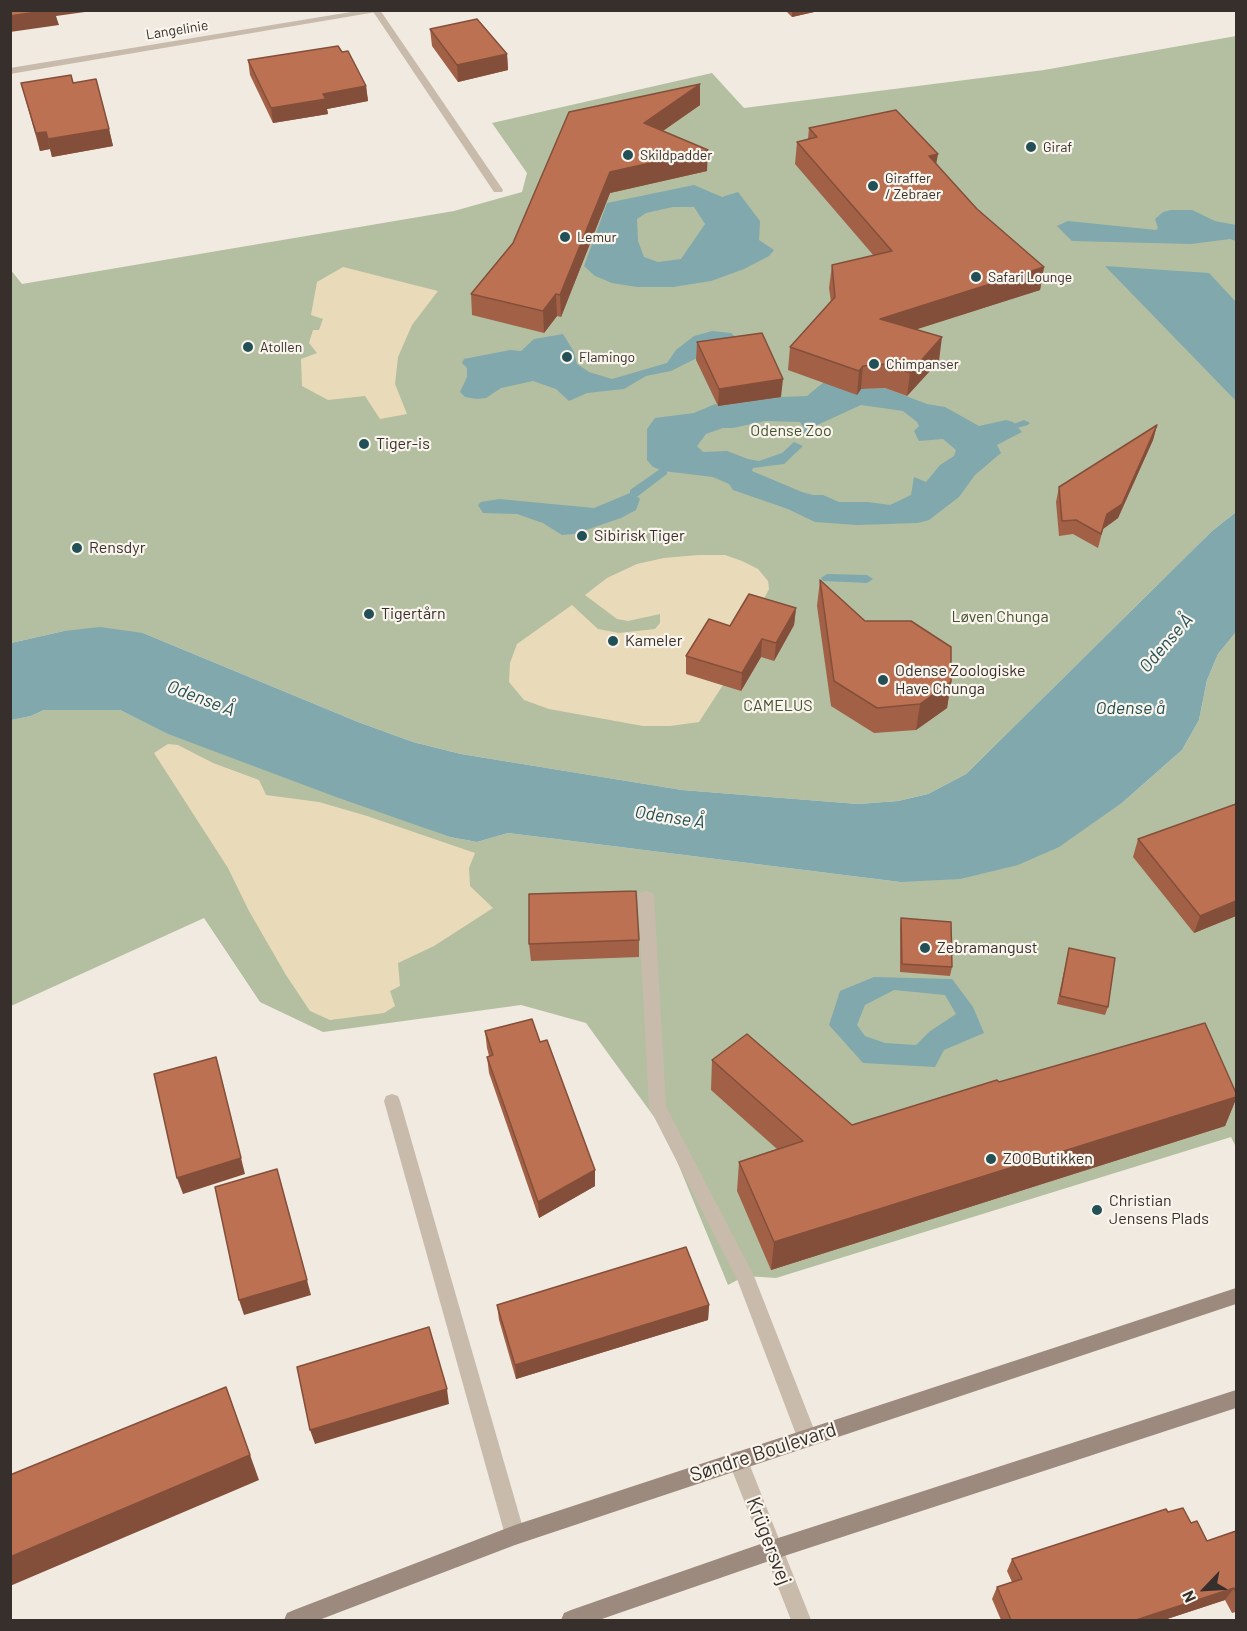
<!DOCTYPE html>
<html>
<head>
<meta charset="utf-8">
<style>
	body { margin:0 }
	#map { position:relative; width:1247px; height:1631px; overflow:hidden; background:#f1eae0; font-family:Barlow,sans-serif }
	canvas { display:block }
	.frame { position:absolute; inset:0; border:12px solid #372f2b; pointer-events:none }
	.north { position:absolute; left:1175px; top:1559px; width:60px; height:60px; -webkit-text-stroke:4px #f9f4ec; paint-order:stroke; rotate:245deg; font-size:16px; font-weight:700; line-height:24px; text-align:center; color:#372f2b }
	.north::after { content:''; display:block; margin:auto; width:21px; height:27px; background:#372f2b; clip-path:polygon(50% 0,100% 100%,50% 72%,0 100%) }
</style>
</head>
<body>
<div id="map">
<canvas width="1247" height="1631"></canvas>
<div class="frame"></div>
<div class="north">N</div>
</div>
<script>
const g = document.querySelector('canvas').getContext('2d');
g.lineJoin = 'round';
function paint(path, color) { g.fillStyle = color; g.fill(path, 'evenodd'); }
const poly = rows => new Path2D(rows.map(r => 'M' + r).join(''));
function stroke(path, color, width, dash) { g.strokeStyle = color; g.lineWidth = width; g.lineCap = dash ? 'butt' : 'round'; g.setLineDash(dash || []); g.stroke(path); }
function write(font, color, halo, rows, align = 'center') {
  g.font = font + ' Barlow,sans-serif'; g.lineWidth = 4.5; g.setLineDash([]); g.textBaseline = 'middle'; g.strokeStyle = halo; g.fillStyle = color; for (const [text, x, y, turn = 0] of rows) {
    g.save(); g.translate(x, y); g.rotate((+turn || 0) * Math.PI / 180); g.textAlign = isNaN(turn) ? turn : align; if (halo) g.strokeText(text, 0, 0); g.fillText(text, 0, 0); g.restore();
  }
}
const green = poly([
	[1236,36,1236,512,1212,531,966,774,928,794,898,801,858,804,682,790,461,754,413,742,358,722,143,633,64,631,11,643,10,269,22,284,454,211,522,192,527,173,492,123,712,73,744,108,1044,70],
	[1236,632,1236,1147,1231,1137,776,1278,745,1276,728,1285,665,1132,586,1023,521,1005,323,1032,260,1002,204,918,11,1006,10,720,31,716,44,710,120,710,169,734,450,837,477,842,508,833,900,882,1123,802,1182,750,1199,720,1207,680,1218,654]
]);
const sand = poly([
	[343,267,438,291,412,325,398,357,395,384,407,414,380,419,365,396,328,400,302,386,301,359,317,353,309,343,313,330,319,330,323,319,311,315,317,282],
	[699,555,725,555,742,561,758,569,768,581,769,589,756,614,686,673,723,685,699,722,670,726,643,726,549,709,524,700,509,682,510,663,517,644,572,605,598,629,619,633,655,629,660,623,660,614,628,621,617,619,585,595,607,578,637,564,664,558],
	[168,744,178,745,213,763,259,780,266,795,319,802,367,816,475,853,469,868,470,886,493,908,434,946,398,963,400,986,390,991,395,1006,384,1013,330,1020,310,1011,286,975,249,911,228,868,154,753]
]);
const water = poly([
	[694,185,722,197,738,192,760,221,759,240,774,250,769,256,744,269,711,281,673,287,637,287,612,283,595,276,584,266,607,203],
	[673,207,694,207,705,224,681,259,658,262,644,257,638,241,637,219,646,213],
	[1171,210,1192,210,1215,221,1236,225,1236,241,1230,239,1191,244,1072,241,1057,226,1068,221,1156,230,1158,228,1155,219,1163,212],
	[1105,266,1209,273,1236,302,1236,401],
	[712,331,731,333,737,338,671,371,646,376,624,389,587,393,569,401,556,389,533,381,501,388,486,398,477,399,465,397,460,392,467,377,467,368,462,363,464,359,510,350,521,351,534,339,563,334,574,352,577,364,589,372,612,379,667,363,676,350,694,336],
	[824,382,861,389,885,388,927,404,945,407,979,426,1006,420,1013,422,1022,432,997,445,1001,453,975,475,959,497,929,520,918,523,857,525,815,522,788,509,733,490,729,484,713,477,663,471,653,467,647,460,647,429,655,418,694,413,715,404,719,406,781,397,807,396],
	[861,405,903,411,917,422,919,426,914,431,919,441,943,439,956,450,954,456,940,465,926,482,914,477,911,495,890,505,868,502,839,502,823,495,813,495,802,492,752,471,753,468,784,464,803,446,794,442,782,453,759,461,748,459,727,451,703,452,697,446,706,434,723,428,733,428,765,421,800,422,805,429,802,433,812,434,815,426],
	[630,493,634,493,640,499,636,510,621,518,574,534,562,535,543,523,517,514,483,513,478,505,481,502,499,499,594,508],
	[1236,512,1236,632,1218,654,1207,680,1199,720,1182,750,1123,802,1059,847,1018,865,960,879,900,882,508,833,477,842,450,837,336,797,168,734,120,710,44,710,31,716,11,720,11,643,64,631,100,627,143,633,358,722,413,742,461,754,682,790,858,804,898,801,928,794,966,774,1212,531],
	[874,977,952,979,973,1007,984,1033,944,1050,935,1067,863,1063,829,1025,840,991],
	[894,990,945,995,956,1014,929,1032,916,1045,885,1043,865,1036,857,1025,865,1005]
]);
const stream = poly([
	[1024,420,1030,423,1028,425,1017,428,1011,425,1024,420],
	[663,467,667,468,667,474,638,496,630,496,630,490,663,467],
	[827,574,867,575,873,579,867,583,823,581,821,578,827,574]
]);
const service = poly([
	[372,10,380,10,503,190,502,192,494,192,372,10],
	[646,891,652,893,654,897,666,1107,754,1276,817,1437,814,1444,807,1446,800,1444,797,1437,737,1279,649,1107,638,897,640,893,646,891],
	[392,1094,398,1096,400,1101,525,1535,522,1542,515,1545,508,1542,505,1535,384,1101,386,1096,392,1094]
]);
const minor = poly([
	[363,10,388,10,10,74,10,68,363,10],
	[738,1451,745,1453,811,1620,791,1620,728,1460,731,1453,738,1451]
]);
const secondary = poly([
	[1236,1288,1236,1304,515,1545,319,1620,284,1620,287,1613,294,1610,515,1525,1236,1288],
	[1236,1390,1236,1408,772,1560,599,1620,561,1620,564,1613,571,1610,772,1540,1236,1390]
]);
const wall = poly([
	[785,10,823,10,792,17],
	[430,29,507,54,508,70,458,82,432,46],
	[342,52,366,86,368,101,327,109,328,114,273,123,250,75,248,60],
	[21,83,73,83,109,129,113,146,52,157,50,149,40,151],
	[700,105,663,131,707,171,610,193,561,317,557,316,544,333,472,315,471,294,513,243,569,112],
	[809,128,936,164,977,209,1044,267,1040,290,916,329,939,361,907,396,885,388,861,389,857,395,788,370,790,347,831,302,829,288,832,265,874,256,795,164,797,142,808,139],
	[697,342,781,397,718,406,696,360],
	[1157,425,1153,440,1118,518,1103,529,1098,548,1073,534,1059,536,1056,502,1059,487],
	[820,580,865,621,951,682,947,708,916,730,874,733,831,706,817,606],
	[796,608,794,625,774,661,761,657,741,691,686,674,686,656,730,626],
	[1138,839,1236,916,1194,933,1133,857],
	[901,918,952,967,950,976,900,972,900,927],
	[639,940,639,957,531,961,529,944],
	[1069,948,1108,1007,1105,1015,1057,1004],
	[485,1031,540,1042,595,1170,595,1186,539,1218,489,1073,487,1057,489,1056,487,1048],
	[712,1060,852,1125,999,1082,1235,1090,1236,1087,1236,1099,1225,1126,771,1270,737,1191,739,1162,777,1149,711,1090],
	[497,1305,709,1305,708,1320,516,1379,499,1320],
	[1168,1512,1191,1523,1207,1541,1236,1531,1236,1612,1232,1613,1225,1600,1164,1620,1001,1620,992,1599,997,1587,1012,1582,1007,1571,1012,1559]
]);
const shadedWall = poly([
	[50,10,85,10,85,12,56,16,59,25,10,32,10,16],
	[792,10,823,10,792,17],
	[507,54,508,70,458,82,457,65],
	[700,84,700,105,644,144,644,123],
	[366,86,368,101,327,109,328,114,273,123,271,108,323,94],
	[109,129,113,146,52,157,48,139],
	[46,132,50,149,40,151,36,133],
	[708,150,707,171,610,193,561,317,560,295,610,172],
	[938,154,934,177,929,156],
	[1044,267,1040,290,877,342,880,319],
	[556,294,557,316,544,333,543,311],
	[942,337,939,361,907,396,910,373],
	[863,366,861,389,857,395,859,371],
	[783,379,781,397,718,406,719,389],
	[1157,425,1153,440,1118,518,1103,529,1098,548,1107,514],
	[796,608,794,625,774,661,776,643],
	[762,639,761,657,741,691,742,673],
	[951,682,947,708,916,730,920,704],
	[1236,901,1236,916,1194,933,1200,916],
	[216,1057,245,1174,183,1194,177,1178],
	[1236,1097,1236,1099,1225,1126,771,1270,774,1242],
	[595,1170,595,1186,539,1218,538,1202],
	[307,1280,311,1295,244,1315,239,1300],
	[709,1305,708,1320,516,1379,515,1365],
	[226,1387,259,1480,10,1586,10,1557],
	[447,1389,449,1404,315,1444,310,1430],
	[1234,1588,1225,1600,1164,1620,1136,1620]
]);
const building = poly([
	[10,10,50,10,10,16,10,10],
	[477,19,507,54,457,65,430,29,477,19],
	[338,46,342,52,348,51,366,86,323,94,326,99,271,108,248,60,338,46],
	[71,75,73,83,96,79,109,129,48,139,46,132,36,133,21,83,71,75],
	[700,84,644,123,708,150,610,172,560,295,556,294,543,311,471,294,513,243,569,112,700,84],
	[896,110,938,154,929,156,977,209,1044,267,880,319,942,337,910,373,888,364,863,366,859,371,790,347,835,297,832,265,892,251,797,142,817,137,809,128,896,110],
	[762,333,783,379,719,389,697,342,762,333],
	[1157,425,1122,504,1107,514,1101,534,1076,520,1062,521,1059,487,1157,425],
	[820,580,865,621,911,621,951,647,951,682,920,704,877,708,834,681,820,580],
	[749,594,796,608,776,643,762,639,742,673,686,656,709,619,730,626,749,594],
	[1236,804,1236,901,1200,916,1138,839,1236,804],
	[636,891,639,940,529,944,529,894,636,891],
	[901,918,951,922,952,967,902,964,901,918],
	[1069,948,1115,958,1108,1007,1060,996,1069,948],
	[532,1019,540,1042,547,1040,595,1170,538,1202,487,1057,493,1055,485,1031,532,1019],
	[1205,1023,1236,1093,1236,1097,774,1242,739,1162,803,1141,712,1060,747,1034,852,1125,997,1080,999,1082,1205,1023],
	[216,1057,241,1158,177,1178,154,1074,216,1057],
	[277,1169,307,1280,239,1300,215,1187,277,1169],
	[686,1247,709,1305,515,1365,497,1305,686,1247],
	[429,1327,447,1389,310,1430,297,1367,429,1327],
	[226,1387,250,1455,10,1557,10,1475,226,1387],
	[1183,1508,1191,1523,1197,1521,1207,1541,1236,1531,1236,1593,1234,1588,1136,1620,1011,1620,997,1587,1022,1579,1012,1559,1166,1509,1168,1512,1183,1508]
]);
const markers = [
	[1031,147,6,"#235056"],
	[628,155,6,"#235056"],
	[873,186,6,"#235056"],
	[565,237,6,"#235056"],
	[976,277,6,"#235056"],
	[248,347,6,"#235056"],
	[567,357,6,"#235056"],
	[874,364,6,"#235056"],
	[364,444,6,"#235056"],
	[582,536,6,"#235056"],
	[77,548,6,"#235056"],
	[369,614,6,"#235056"],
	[613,641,6,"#235056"],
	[883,680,6,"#235056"],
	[925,948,6,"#235056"],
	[991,1159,6,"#235056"],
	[1097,1210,6,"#235056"]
];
const farStreetnames = [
	["Langelinie",177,30,-9]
];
const farPoinames = [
	["Giraf",1043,147],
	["Skildpadder",640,155],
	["Giraffer",885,178],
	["/ Zebraer",885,194],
	["Lemur",577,237],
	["Safari Lounge",988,277],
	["Atollen",260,347],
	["Flamingo",579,357],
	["Chimpanser",886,364]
];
const parkNames = [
	["Odense Zoo",791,431],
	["Løven Chunga",1000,617],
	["CAMELUS",778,706]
];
const poiNames = [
	["Tiger-is",376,444],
	["Sibirisk Tiger",594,536],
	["Rensdyr",89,548],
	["Tigertårn",381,614],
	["Kameler",625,641],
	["Odense Zoologiske",895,671],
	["Have Chunga",895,689],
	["Zebramangust",937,948],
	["ZOOButikken",1003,1159],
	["Christian",1109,1201],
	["Jensens Plads",1109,1219]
];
const waterNames = [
	["Odense Å",1166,643,-49],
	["Odense Å",201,698,21],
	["Odense å",1130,708],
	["Odense Å",670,817,9]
];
const nearStreetnames = [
	["Søndre Boulevard",763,1452,-18],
	["Krügersvej",769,1541,69]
];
paint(green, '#b4bfa1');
paint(sand, '#e9dbba');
paint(water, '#81a8ac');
paint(stream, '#81a8ac');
paint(service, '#c9bbac');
paint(minor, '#c9bbac');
paint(secondary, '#9c8a7e');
paint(wall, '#a26147');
paint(shadedWall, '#844f3a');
paint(building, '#bc7153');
stroke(building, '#844f3a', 1.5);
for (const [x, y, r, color] of markers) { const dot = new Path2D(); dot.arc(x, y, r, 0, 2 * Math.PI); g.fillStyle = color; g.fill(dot); stroke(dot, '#f9f4ec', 2); }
write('14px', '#372f2b', '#f9f4ec', farStreetnames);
write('14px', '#372f2b', '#f9f4ec', farPoinames, 'left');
write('16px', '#455430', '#f9f4ec', parkNames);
write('16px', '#372f2b', '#f9f4ec', poiNames, 'left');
write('italic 18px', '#235056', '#f9f4ec', waterNames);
write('20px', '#372f2b', '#f9f4ec', nearStreetnames);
</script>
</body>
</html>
